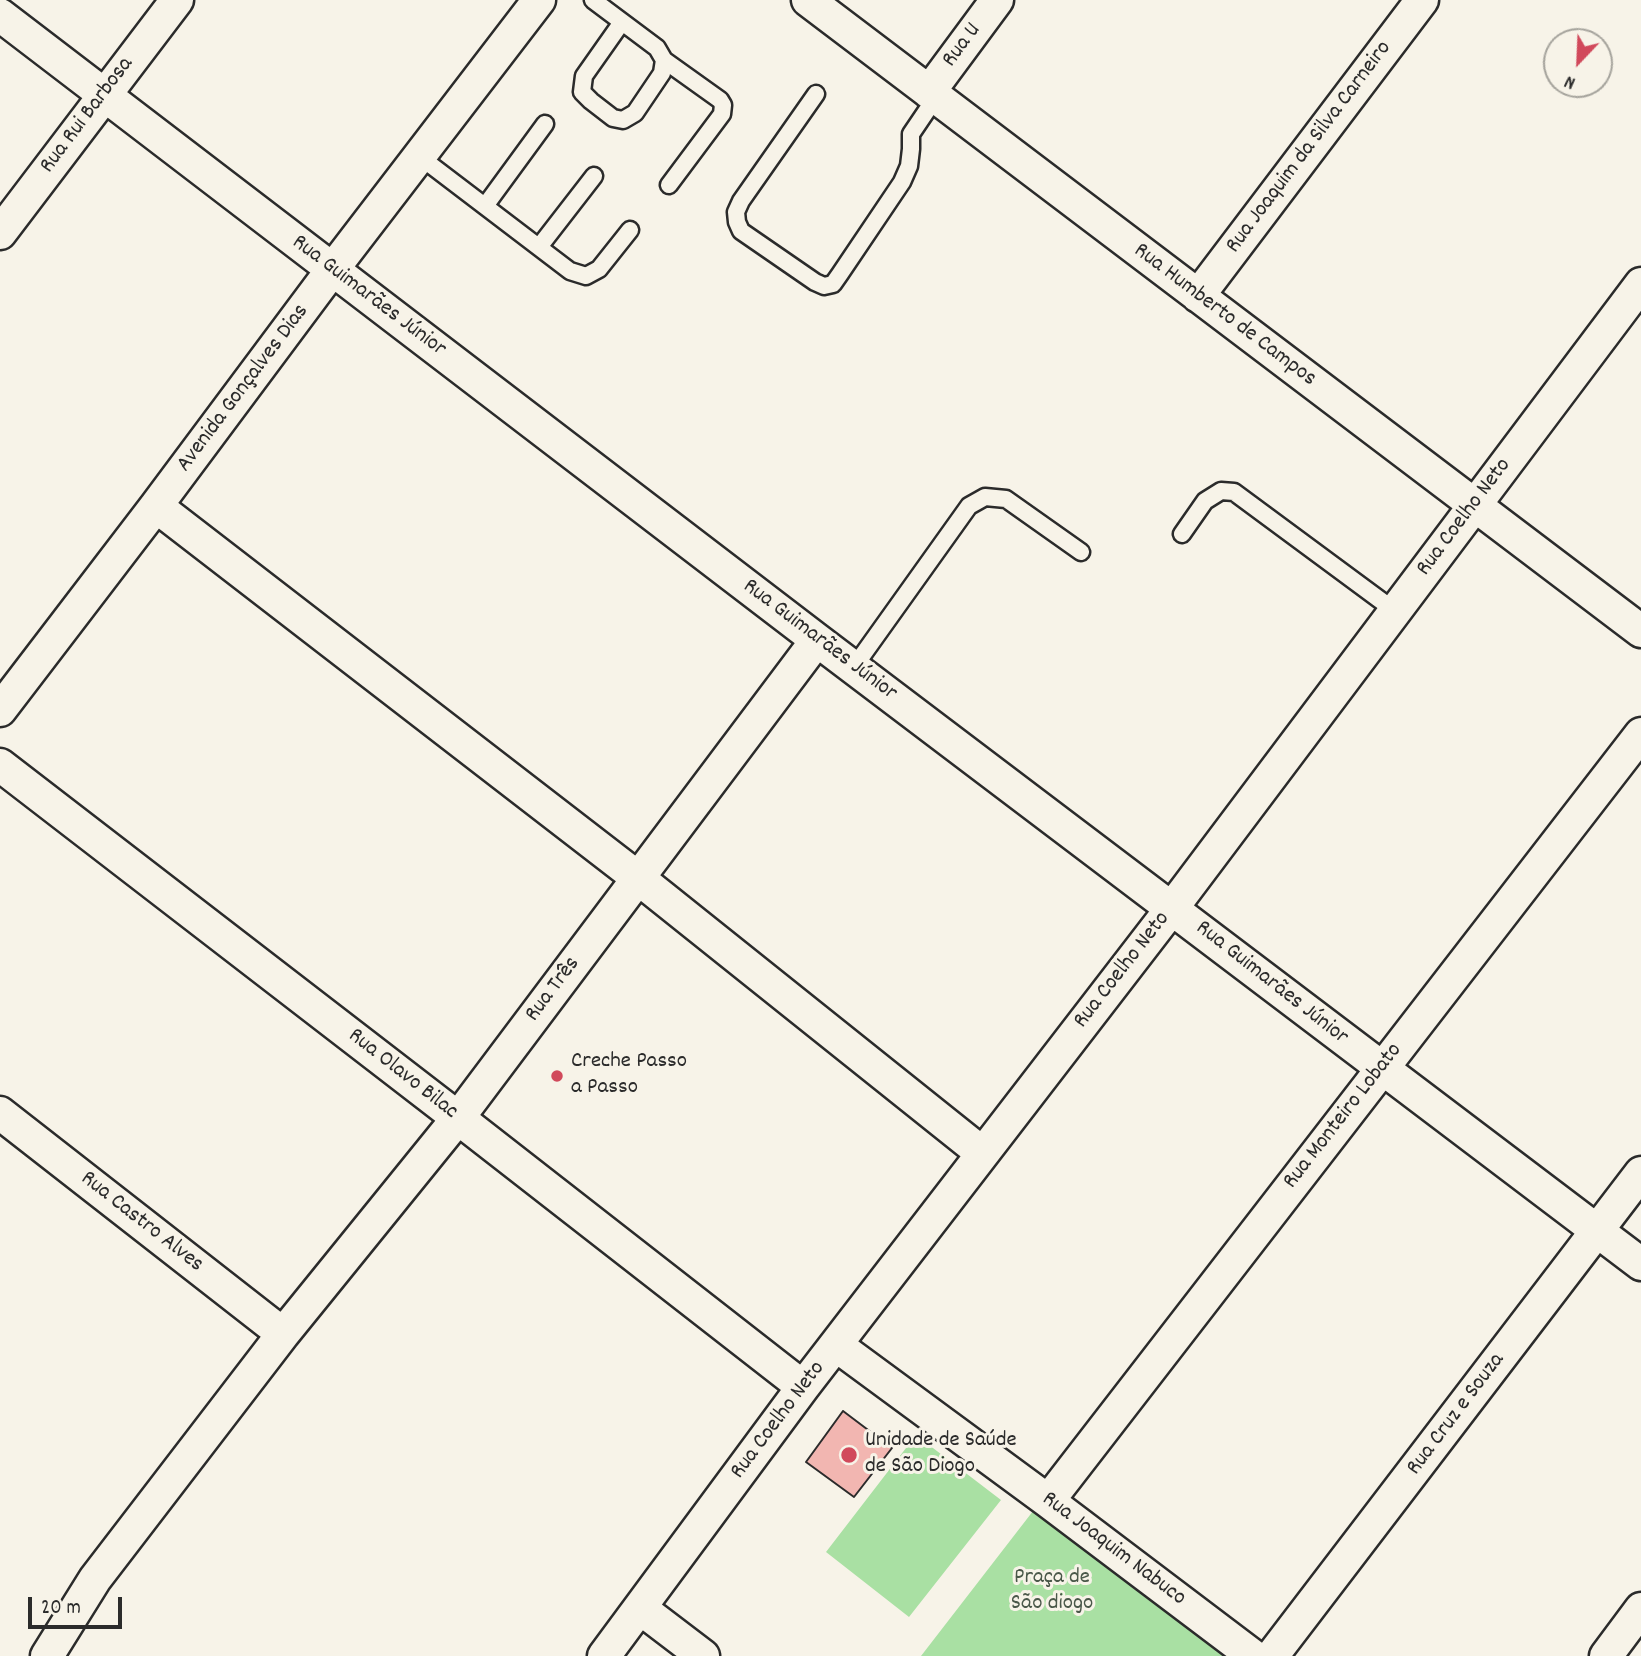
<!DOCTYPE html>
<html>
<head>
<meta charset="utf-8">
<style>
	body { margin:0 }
	#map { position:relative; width:1641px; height:1656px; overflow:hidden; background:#f7f3e8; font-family:Dekko,sans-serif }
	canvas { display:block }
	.north { position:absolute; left:1543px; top:28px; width:70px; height:70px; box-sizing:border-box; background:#f7f3e8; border:2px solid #a5a39c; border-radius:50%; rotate:203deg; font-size:19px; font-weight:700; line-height:28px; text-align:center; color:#2b2b2b }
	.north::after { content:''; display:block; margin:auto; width:24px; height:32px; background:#d1495b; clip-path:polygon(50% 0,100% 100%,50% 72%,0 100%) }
	.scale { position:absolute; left:28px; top:1597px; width:94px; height:32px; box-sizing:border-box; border:4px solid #2b2b2b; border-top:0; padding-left:9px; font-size:21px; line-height:24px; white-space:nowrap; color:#2b2b2b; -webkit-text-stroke:5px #f7f3e8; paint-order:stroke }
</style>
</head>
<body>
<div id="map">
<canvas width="1641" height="1656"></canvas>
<div class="north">N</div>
<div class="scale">20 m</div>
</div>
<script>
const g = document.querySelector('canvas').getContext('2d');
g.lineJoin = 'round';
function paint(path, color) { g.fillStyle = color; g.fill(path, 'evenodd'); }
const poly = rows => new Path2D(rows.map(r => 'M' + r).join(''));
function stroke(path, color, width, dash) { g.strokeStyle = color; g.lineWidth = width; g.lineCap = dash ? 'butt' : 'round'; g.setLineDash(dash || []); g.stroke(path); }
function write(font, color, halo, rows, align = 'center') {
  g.font = font + ' Dekko,sans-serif'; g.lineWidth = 6; g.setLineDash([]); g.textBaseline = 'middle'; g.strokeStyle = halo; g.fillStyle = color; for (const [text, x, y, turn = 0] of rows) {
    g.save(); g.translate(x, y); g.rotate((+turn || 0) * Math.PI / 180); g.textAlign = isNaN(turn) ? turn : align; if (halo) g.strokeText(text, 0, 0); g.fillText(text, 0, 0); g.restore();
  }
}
const green = poly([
	[916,1435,1001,1500,909,1617,826,1552],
	[1040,1502,1240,1656,921,1656]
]);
const building = poly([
	[843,1411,892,1448,854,1497,806,1462,843,1411]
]);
const service = poly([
	[593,0,657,48,664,60,662,73,635,113,623,120,613,118,591,101,582,92,584,76,622,22],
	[664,60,720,100,723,105,722,114,669,185],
	[816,94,741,201,736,212,737,222,741,231,815,282,824,286,833,284,840,274,902,182,909,166,911,149,911,134,936,97],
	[419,156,570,271,586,276,599,269,630,230],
	[485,206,545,124],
	[539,247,594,176],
	[1182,534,1205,501,1221,491,1234,492,1395,611],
	[854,667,969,506,985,497,1006,499,1081,552]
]);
const minor = poly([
	[808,0,1641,631],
	[0,15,817,640,1641,1264],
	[929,92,997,0],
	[0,233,177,0],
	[1198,296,1422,0],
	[156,506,638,878,982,1153],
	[0,710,156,506,332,270,539,0],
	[0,765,458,1118,803,1387],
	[0,1113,283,1334],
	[836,1345,1048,1501,1253,1656],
	[1048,1501,1641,734],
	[640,1608,703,1656],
	[47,1656,95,1579,283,1334,458,1118,817,640],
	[604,1656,803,1387,1172,908,1641,284],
	[1272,1656,1641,1173],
	[1606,1656,1641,1609]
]);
const markers = [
	[557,1076,7,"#d1495b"],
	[849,1455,9,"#d1495b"]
];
const streetNames = [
	["Rua U",963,46,-53],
	["Rua Rui Barbosa",88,116,-53],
	["Rua Joaquim da Silva Carneiro",1310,148,-53],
	["Rua Guimarães Júnior",368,297,37],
	["Rua Humberto de Campos",1224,316,37],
	["Avenida Gonçalves Dias",244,389,-53],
	["Rua Coelho Neto",1465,518,-53],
	["Rua Guimarães Júnior",819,641,37],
	["Rua Coelho Neto",1123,971,-52],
	["Rua Guimarães Júnior",1271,984,38],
	["Rua Três",554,990,-53],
	["Rua Olavo Bilac",402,1075,38],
	["Rua Monteiro Lobato",1344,1117,-52],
	["Rua Castro Alves",141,1223,38],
	["Rua Cruz e Souza",1457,1415,-53],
	["Rua Coelho Neto",779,1421,-53],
	["Rua Joaquim Nabuco",1113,1550,37]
];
const poiNames = [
	["Creche Passo",571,1063],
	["a Passo",571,1089],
	["Unidade de Saúde",865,1442],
	["de São Diogo",865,1468]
];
const parkNames = [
	["Praça de",1052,1579],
	["São diogo",1052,1605]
];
paint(green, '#a9e0a3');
paint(building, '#f2b6b1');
stroke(building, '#2b2b2b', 2);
stroke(service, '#2b2b2b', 21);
stroke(minor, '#2b2b2b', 37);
stroke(service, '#f7f3e8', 16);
stroke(minor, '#f7f3e8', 32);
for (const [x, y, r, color] of markers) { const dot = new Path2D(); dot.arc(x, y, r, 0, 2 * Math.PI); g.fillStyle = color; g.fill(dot); stroke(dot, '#f7f3e8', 2.5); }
write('23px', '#2b2b2b', '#f7f3e8', streetNames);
write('23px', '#2b2b2b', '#f7f3e8', poiNames, 'left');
write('23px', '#4a5849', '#f7f3e8', parkNames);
</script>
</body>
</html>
